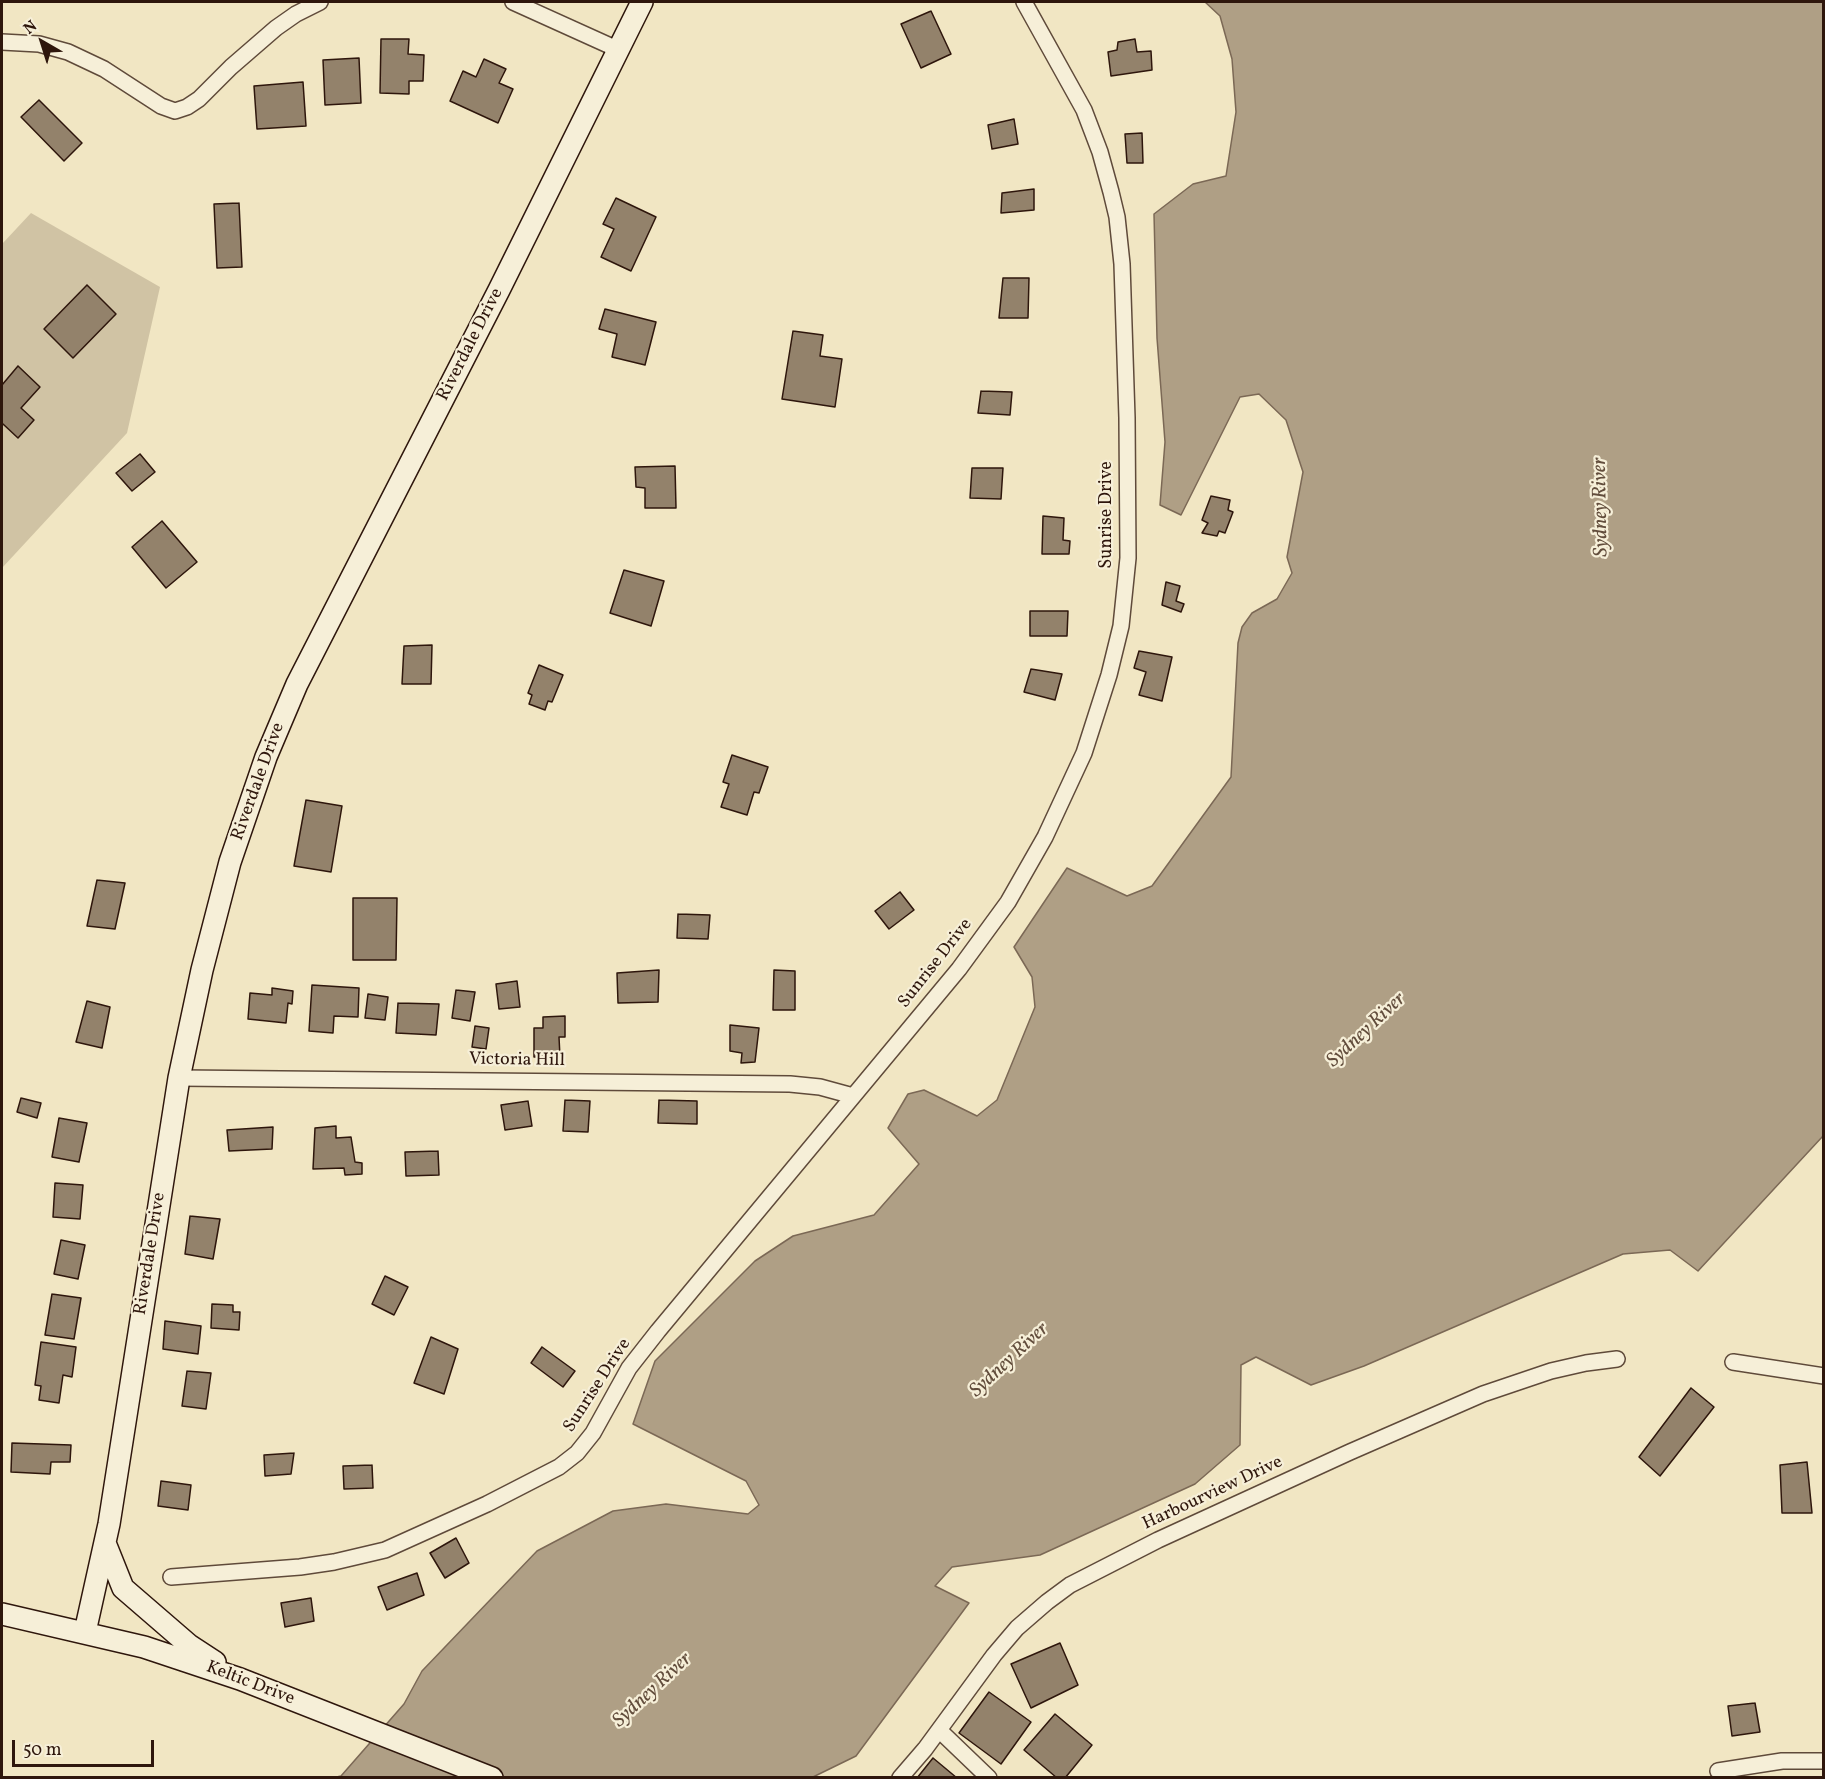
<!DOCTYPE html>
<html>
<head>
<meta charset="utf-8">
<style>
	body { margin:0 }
	#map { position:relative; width:1825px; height:1779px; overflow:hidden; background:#f1e6c3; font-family:Vollkorn,serif }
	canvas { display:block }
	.frame { position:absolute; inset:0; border:3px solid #2e160c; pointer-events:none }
	.north { position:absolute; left:12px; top:12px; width:60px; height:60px; -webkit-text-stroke:4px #f6efd8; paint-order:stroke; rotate:321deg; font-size:16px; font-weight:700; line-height:24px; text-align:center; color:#2e160c }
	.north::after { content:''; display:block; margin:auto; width:21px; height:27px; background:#2e160c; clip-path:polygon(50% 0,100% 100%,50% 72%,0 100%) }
	.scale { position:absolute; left:12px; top:1740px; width:142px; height:27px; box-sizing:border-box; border:3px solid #2e160c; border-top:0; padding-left:8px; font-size:18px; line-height:21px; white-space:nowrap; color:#2e160c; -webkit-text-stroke:4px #f6efd8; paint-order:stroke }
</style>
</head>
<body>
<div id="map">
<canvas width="1825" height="1779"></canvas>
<div class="frame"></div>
<div class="north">N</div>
<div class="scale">50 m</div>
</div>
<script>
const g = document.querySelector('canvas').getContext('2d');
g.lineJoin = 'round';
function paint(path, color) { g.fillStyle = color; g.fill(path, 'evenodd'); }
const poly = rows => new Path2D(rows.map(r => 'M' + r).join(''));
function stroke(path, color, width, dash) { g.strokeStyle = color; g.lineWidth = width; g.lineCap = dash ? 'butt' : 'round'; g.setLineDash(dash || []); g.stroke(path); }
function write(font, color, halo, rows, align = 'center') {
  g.font = font + ' Vollkorn,serif'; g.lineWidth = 4.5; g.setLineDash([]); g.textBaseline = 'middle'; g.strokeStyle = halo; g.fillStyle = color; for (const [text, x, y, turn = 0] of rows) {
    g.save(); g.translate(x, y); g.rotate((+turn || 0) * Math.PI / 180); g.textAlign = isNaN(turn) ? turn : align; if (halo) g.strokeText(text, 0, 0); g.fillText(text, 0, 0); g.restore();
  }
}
const green = poly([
	[31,213,160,287,127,433,2,568,2,244]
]);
const water = poly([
	[1205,2,1823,2,1823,1136,1698,1271,1670,1250,1623,1254,1364,1366,1311,1385,1256,1357,1241,1365,1240,1445,1195,1484,1040,1555,952,1567,935,1586,969,1603,856,1756,813,1777,332,1778,341,1776,404,1704,422,1671,537,1551,613,1511,666,1504,748,1514,759,1505,746,1481,633,1424,655,1361,755,1261,793,1236,874,1215,919,1164,888,1128,908,1094,924,1090,977,1116,997,1100,1035,1007,1032,977,1014,947,1067,868,1127,896,1152,886,1231,777,1238,643,1242,627,1252,613,1277,599,1292,573,1287,557,1303,472,1286,420,1259,394,1240,397,1181,515,1160,505,1165,442,1157,338,1154,214,1193,184,1226,176,1236,112,1232,59,1220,16,1205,2]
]);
const building = poly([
	[931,11,951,54,921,68,901,24,931,11],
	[381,39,409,39,408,54,424,55,423,81,409,81,409,94,380,93,381,39],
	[1135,39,1137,52,1151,51,1152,70,1111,76,1108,52,1117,50,1118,42,1135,39],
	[359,58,361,103,325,105,323,60,359,58],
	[484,59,506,69,499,83,513,89,498,123,450,101,463,71,476,77,484,59],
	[303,82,306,126,257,129,254,86,303,82],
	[39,100,82,143,64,161,21,117,39,100],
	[1014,119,1018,144,992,149,988,125,1014,119],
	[1142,133,1143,163,1127,163,1125,134,1142,133],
	[1034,189,1034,210,1001,213,1002,193,1034,189],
	[616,198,656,217,631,271,601,257,614,229,603,224,616,198],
	[239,203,242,267,217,268,214,204,239,203],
	[1003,278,1029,278,1028,318,999,318,1003,278],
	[87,285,116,314,73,358,44,329,87,285],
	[605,309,656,322,645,365,612,357,617,334,599,329,605,309],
	[793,331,823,335,820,356,842,359,835,407,782,399,793,331],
	[18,366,40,387,21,408,34,420,18,438,3,424,2,425,2,385,18,366],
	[981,391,1012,392,1010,415,978,413,981,391],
	[140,454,155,472,132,491,116,473,140,454],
	[675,466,676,508,645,508,645,488,636,487,635,467,675,466],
	[972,468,1003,468,1001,499,970,498,972,468],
	[1211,496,1230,500,1228,510,1233,512,1225,533,1219,531,1217,536,1202,533,1208,523,1202,520,1211,496],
	[1043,516,1064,518,1063,540,1070,541,1069,554,1042,554,1043,516],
	[162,521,197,562,166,588,132,547,162,521],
	[624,570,664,581,651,626,610,613,624,570],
	[1166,582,1180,586,1176,601,1184,604,1181,612,1162,605,1166,582],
	[1030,611,1068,611,1067,636,1030,636,1030,611],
	[432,645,431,684,402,684,404,646,432,645],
	[1139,651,1172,657,1162,701,1139,695,1146,672,1134,668,1139,651],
	[539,665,563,675,552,702,548,701,545,710,529,704,532,695,528,693,539,665],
	[1031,669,1062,674,1055,700,1024,692,1031,669],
	[732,755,768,767,759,793,754,792,747,815,721,807,729,784,723,782,732,755],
	[306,800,342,806,331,872,294,866,306,800],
	[97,880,125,883,115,929,87,926,97,880],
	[900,892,914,910,889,929,875,911,900,892],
	[353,898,397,898,396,960,353,960,353,898],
	[678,914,710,915,708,939,677,938,678,914],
	[659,970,658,1002,618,1003,617,973,659,970],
	[774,970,795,971,795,1010,773,1010,774,970],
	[517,981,520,1007,499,1009,496,984,517,981],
	[312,985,359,988,358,1017,334,1016,333,1033,309,1031,312,985],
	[272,988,293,991,292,1004,288,1003,286,1023,248,1019,250,993,272,995,272,988],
	[456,990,475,992,470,1021,452,1018,456,990],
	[368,994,388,997,385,1020,365,1018,368,994],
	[87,1001,110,1007,102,1048,76,1042,87,1001],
	[398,1003,439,1004,436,1035,396,1033,398,1003],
	[565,1016,565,1037,559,1037,560,1057,534,1057,534,1028,543,1028,543,1017,565,1016],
	[730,1025,759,1028,755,1062,741,1063,742,1053,730,1051,730,1025],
	[475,1026,489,1028,486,1049,472,1047,475,1026],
	[21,1098,41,1103,37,1118,17,1112,21,1098],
	[565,1100,590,1101,588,1132,563,1131,565,1100],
	[659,1100,697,1101,697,1124,658,1123,659,1100],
	[528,1101,532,1126,505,1130,501,1105,528,1101],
	[59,1118,87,1123,79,1162,52,1157,59,1118],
	[336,1126,336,1138,351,1137,355,1162,362,1163,362,1174,345,1175,344,1168,313,1169,315,1128,336,1126],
	[273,1127,272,1149,229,1151,227,1130,273,1127],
	[438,1151,439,1175,406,1176,405,1152,438,1151],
	[55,1183,83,1185,80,1219,53,1217,55,1183],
	[190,1216,220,1219,213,1259,185,1254,190,1216],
	[61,1240,85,1245,78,1279,54,1274,61,1240],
	[385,1276,408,1287,394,1315,372,1304,385,1276],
	[52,1294,81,1298,74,1339,45,1335,52,1294],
	[212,1304,233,1305,233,1312,240,1312,239,1330,211,1328,212,1304],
	[165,1321,201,1326,198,1354,163,1349,165,1321],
	[431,1337,458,1349,444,1394,414,1383,431,1337],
	[41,1342,76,1347,72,1377,63,1375,59,1403,39,1400,41,1386,35,1385,41,1342],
	[542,1347,575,1371,563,1387,531,1363,542,1347],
	[187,1371,211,1373,206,1409,182,1406,187,1371],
	[1691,1388,1714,1407,1660,1476,1639,1457,1691,1388],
	[12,1443,71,1445,70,1462,51,1462,50,1474,11,1472,12,1443],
	[294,1453,291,1474,265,1476,264,1455,294,1453],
	[1807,1462,1812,1513,1782,1513,1780,1465,1807,1462],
	[372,1465,373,1488,344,1489,343,1466,372,1465],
	[161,1481,191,1485,188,1510,158,1506,161,1481],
	[456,1538,469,1563,445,1578,430,1553,456,1538],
	[417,1573,424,1595,387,1610,378,1587,417,1573],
	[311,1598,314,1621,285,1627,281,1603,311,1598],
	[1060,1643,1078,1685,1031,1708,1011,1664,1060,1643],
	[989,1692,1031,1722,1001,1764,959,1733,989,1692],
	[1755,1703,1760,1732,1732,1736,1728,1706,1755,1703],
	[1055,1714,1092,1745,1065,1778,1057,1778,1024,1750,1055,1714],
	[933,1758,957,1778,917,1778,933,1758]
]);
const minor = poly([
	[513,2,617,49],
	[2,42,39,44,68,52,104,69,161,106,175,111,187,107,199,99,231,67,276,28,296,14,320,2],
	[179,1078,790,1084,820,1087,853,1096],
	[1733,1362,1824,1376],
	[171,1577,300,1567,334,1562,385,1550,487,1504,559,1467,577,1453,593,1433,629,1368,658,1331,959,969,1008,902,1045,837,1084,753,1109,675,1121,626,1128,558,1127,418,1122,264,1117,217,1111,192,1100,152,1084,110,1024,2],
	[939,1730,989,1778],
	[1718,1771,1782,1761,1824,1761],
	[900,1778,925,1749,994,1655,1017,1628,1047,1602,1070,1585,1158,1540,1350,1452,1483,1394,1551,1371,1586,1363,1617,1359]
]);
const secondary = poly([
	[105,1543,123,1588,189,1645,215,1662],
	[2,1614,144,1647,240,1679,492,1778],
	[85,1632,109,1524,179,1078,202,970,230,862,266,757,297,684,499,290,642,2]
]);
const streetNames = [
	["Riverdale Drive",471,345,-63],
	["Sunrise Drive",1108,515,-90],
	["Riverdale Drive",259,782,-70],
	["Sunrise Drive",936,964,-52],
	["Victoria Hill",517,1061,1],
	["Riverdale Drive",151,1254,-81],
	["Sunrise Drive",598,1386,-57],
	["Harbourview Drive",1213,1494,-25],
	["Keltic Drive",250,1684,21]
];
const waterNames = [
	["Sydney River",1602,507,-91],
	["Sydney River",1367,1031,-43],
	["Sydney River",1010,1361,-43],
	["Sydney River",653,1691,-43]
];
paint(green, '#d0c3a4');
paint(water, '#af9f85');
stroke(water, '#7b6855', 1.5);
paint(building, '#93826b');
stroke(building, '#2e160c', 1.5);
stroke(minor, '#5f4a3a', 18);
stroke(secondary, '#2e160c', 24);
stroke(minor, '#f6efd8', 15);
stroke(secondary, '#f6efd8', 21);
write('18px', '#2e160c', '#f6efd8', streetNames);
write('italic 20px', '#624d3c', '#f6efd8', waterNames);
</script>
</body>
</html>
